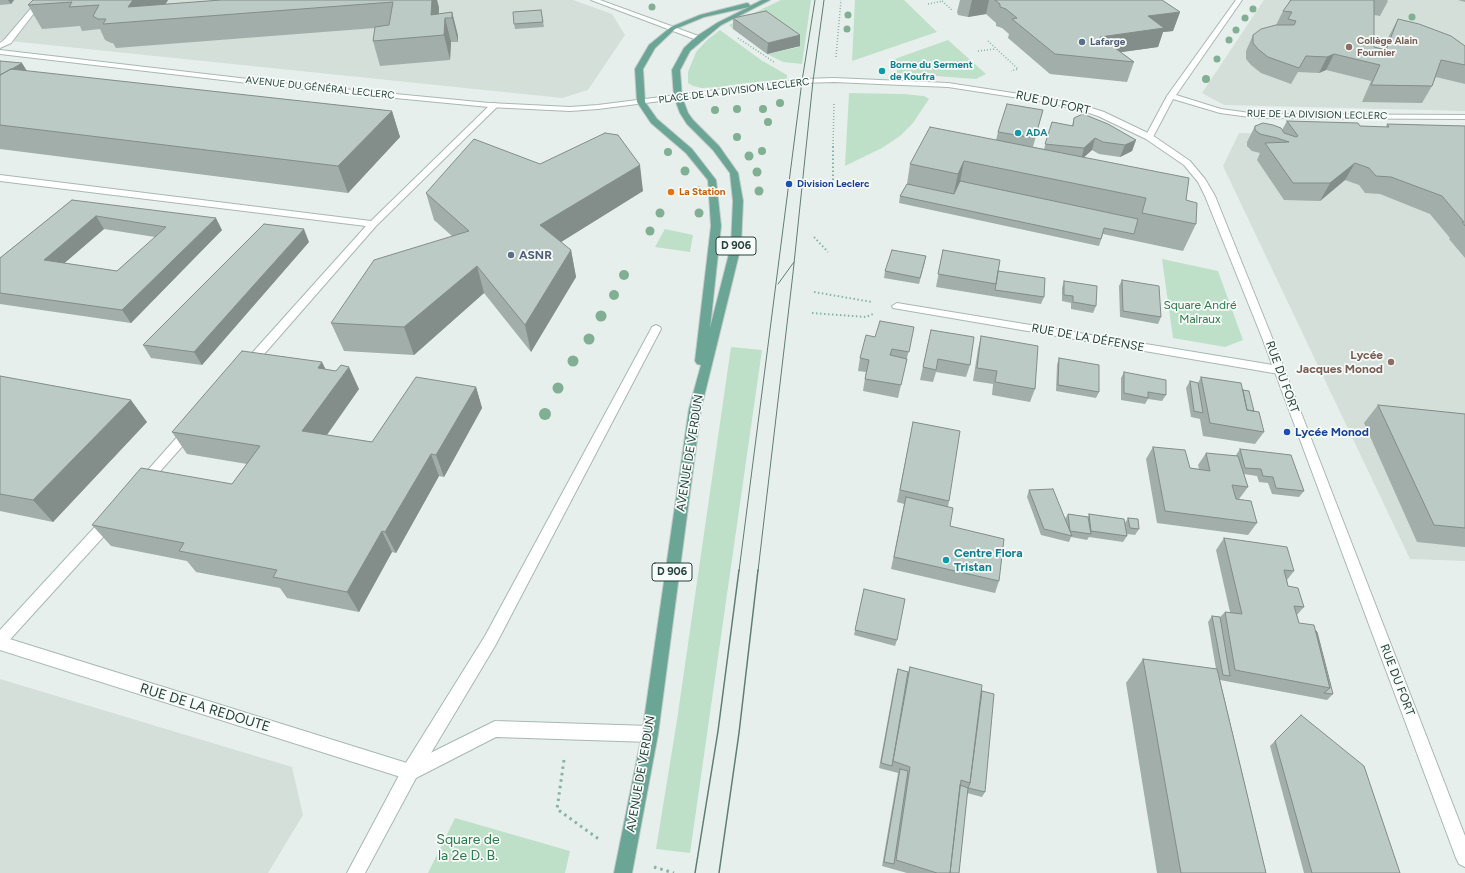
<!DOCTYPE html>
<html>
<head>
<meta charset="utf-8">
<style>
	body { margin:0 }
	canvas { display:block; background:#e6efeb }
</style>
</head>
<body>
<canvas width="1465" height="873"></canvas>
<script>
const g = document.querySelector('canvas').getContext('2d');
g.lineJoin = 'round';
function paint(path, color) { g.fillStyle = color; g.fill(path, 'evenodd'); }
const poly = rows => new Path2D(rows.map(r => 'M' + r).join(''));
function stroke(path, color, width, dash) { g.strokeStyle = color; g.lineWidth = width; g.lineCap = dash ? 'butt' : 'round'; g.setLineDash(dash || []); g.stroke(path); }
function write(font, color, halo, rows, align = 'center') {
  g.font = font + ' Figtree,sans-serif'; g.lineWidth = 3.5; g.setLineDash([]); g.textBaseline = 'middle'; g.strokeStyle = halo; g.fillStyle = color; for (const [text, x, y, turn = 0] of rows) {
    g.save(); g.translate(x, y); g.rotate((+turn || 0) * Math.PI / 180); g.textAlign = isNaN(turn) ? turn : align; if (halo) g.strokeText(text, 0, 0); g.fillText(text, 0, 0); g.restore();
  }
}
const built = poly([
	[0,0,573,0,612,14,625,35,588,90,562,98,0,40],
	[1264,0,1465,0,1465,111,1224,105,1202,93],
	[1239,133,1465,138,1465,561,1410,559,1223,166],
	[0,679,292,767,303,815,268,873,0,873]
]);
const green = poly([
	[781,0,811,0,802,64,783,62,767,54,799,47,766,21,733,29,729,25],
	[855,0,904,0,937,32,852,61],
	[720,30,761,60,787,75,787,79,746,83,719,87,702,88,693,86,688,83,688,72,696,52,707,40],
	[948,40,986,74,976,79,896,73,899,66,889,61],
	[849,93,903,94,924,96,929,99,913,123,900,136,882,148,845,166],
	[665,229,693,235,690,252,655,247],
	[1162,259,1218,271,1243,340,1225,347,1173,338],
	[731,347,762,350,690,853,656,849,677,720],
	[455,818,570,851,565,873,428,873]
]);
const pathFar2 = poly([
	[942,1,952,10],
	[928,4,943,1],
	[738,38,774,62],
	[988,41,1018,69,1011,71],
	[978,51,995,49],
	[836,57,841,0],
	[833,147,834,102]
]);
const pathFar1 = poly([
	[833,180,833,146],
	[814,237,828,252],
	[814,292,872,302],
	[812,313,866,317,873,314]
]);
const path = poly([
	[564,760,557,809,600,840],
	[654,867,674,873]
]);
const service = poly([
	[38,0,44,0,11,43,0,48,0,43,5,39,38,0],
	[492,103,495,103,499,105,376,226,252,368,248,369,244,368,242,365,244,362,366,226,0,181,0,175,371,221,492,103],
	[656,325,660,327,661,329,495,646,416,778,410,780,404,778,402,772,404,766,485,636,651,329,652,327,656,325],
	[190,426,194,427,196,430,194,433,148,485,144,487,140,485,138,482,140,479,186,427,190,426],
	[109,516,114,517,116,521,114,525,5,645,0,647,0,630,104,517,109,516]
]);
const minor = poly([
	[591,0,600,0,704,38,703,40,697,40,591,0],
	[1236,0,1242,0,1176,95,1221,109,1257,114,1465,115,1465,119,1257,118,1220,113,1173,99,1153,137,1152,139,1146,139,1145,137,1167,96,1236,0],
	[897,303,1279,366,1283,367,1285,370,1283,373,1279,374,893,308,892,306,897,303],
	[0,636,410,764,416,766,418,772,416,778,410,780,0,650,0,636]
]);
const tertiary = poly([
	[0,50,291,84,489,103,570,107,598,105,802,79,834,78,948,83,1039,97,1082,105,1104,112,1152,135,1190,161,1205,179,1215,196,1271,335,1465,836,1465,867,1459,864,1456,858,1261,335,1205,196,1198,182,1184,165,1146,139,1098,116,1077,109,1039,101,948,87,834,82,802,83,598,109,570,111,489,107,291,88,0,54,0,50],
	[495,721,650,726,656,729,658,734,656,739,650,742,496,737,416,778,365,873,347,873,404,766,495,721]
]);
const primary = poly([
	[762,0,770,0,721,25,703,40,690,51,680,70,682,97,688,113,693,120,719,146,738,173,743,201,741,246,701,409,658,734,632,873,614,873,642,734,689,409,701,365,697,364,695,361,711,226,708,180,686,153,651,123,637,102,635,69,649,45,671,27,700,15,747,3,749,4,750,6,762,0],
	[749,7,717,23,697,36,684,48,672,70,674,97,680,113,687,124,713,150,730,173,733,201,731,246,710,328,721,226,716,180,692,149,657,119,645,102,643,69,655,48,675,29,704,17,749,7]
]);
const tramFar1 = poly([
	[778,284,794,262],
	[739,571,802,81,815,0],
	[758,571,793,273,813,81,824,0]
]);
const tram = poly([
	[695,873,718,731,739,570],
	[719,873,739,733,758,570]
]);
const trees = [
	[652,7,3.5],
	[1253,9,3.5],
	[848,15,3.5],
	[1412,17,3.5],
	[1245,18,3.5],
	[847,29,3.5],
	[1236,30,3.5],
	[1229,40,3.5],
	[1217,59,3.5],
	[1206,79,4],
	[780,103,4],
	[737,109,4],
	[763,109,4],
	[715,110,4],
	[768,122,4],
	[737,137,4],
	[762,151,4],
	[668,152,4],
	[749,156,4.5],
	[685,171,4.5],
	[757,172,4.5],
	[699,191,4.5],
	[759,191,4.5],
	[660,213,4.5],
	[699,213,4.5],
	[650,231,4.5],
	[624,275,5],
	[614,295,5],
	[601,316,5.5],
	[589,339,5.5],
	[573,361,5.5],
	[558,388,5.5],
	[545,414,6]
];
const wall = poly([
	[0,0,14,0,11,4,0,5],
	[33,0,168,0,165,4,221,0,437,0,439,8,439,14,452,12,458,36,458,42,451,42,450,60,380,66,373,41,375,28,116,48,113,43,111,43,105,40,100,29,82,31,80,26,42,29,28,5],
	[960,0,1162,0,1180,12,1173,31,1163,32,1158,47,1121,52,1134,62,1127,82,1050,74,1008,38,1009,34,1002,28,996,26,996,23,986,14,968,17,958,15,957,12],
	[1290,0,1387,0,1388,1,1380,16,1374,15,1374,47,1383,49,1390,34,1398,19,1465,46,1465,84,1436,77,1432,86,1422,103,1362,102,1371,81,1326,70,1319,73,1298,72,1291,84,1261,73,1251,65,1246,59,1246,51,1253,35,1276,25,1283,11,1288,5],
	[1458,0,1465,0,1465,2],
	[541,10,544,27,515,29,514,24],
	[733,18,800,46,767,54,733,29],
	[0,61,26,71,392,111,400,137,348,193,0,149],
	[1043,110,1033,147,1044,149,1052,122,1072,126,1074,118,1136,140,1132,151,1120,157,1099,154,1092,150,1084,157,1186,200,1196,224,1183,251,1103,234,1099,246,899,203,900,196,907,184,910,164,996,140,998,132],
	[1287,121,1360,126,1386,127,1387,124,1465,126,1465,258,1449,239,1450,238,1430,214,1380,194,1365,193,1359,185,1345,180,1320,201,1284,200,1257,160,1260,153,1252,151,1247,146,1247,142,1255,126,1282,130],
	[540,164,643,191,561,242,571,250,576,277,531,352,484,293,414,355,344,351,331,323,452,236,434,220,426,193],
	[72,200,222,230,131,323,0,304,0,258],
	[104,229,155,237,117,271,64,263],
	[309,242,202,365,151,358,143,345],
	[943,250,998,271,1044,297,1041,304,936,287],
	[925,262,919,284,884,278,885,271],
	[1122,280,1161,317,1158,324,1120,317,1119,286],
	[1064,281,1096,306,1093,313,1071,309,1071,303,1062,301,1062,288],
	[914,327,898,398,863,391,866,372,858,371,860,358,875,337],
	[931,330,970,365,966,377,936,372,933,382,920,380],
	[981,336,1035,389,1030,402,992,395,993,384,973,381,978,349],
	[1059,358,1099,392,1096,398,1056,391,1057,365],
	[326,370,359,389,327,435,372,442,476,387,482,408,444,477,439,476,396,553,392,552,359,612,287,598,280,588,196,572,187,561,111,546,92,525,232,484,247,464,187,454,172,432],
	[1124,372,1166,395,1162,401,1148,399,1145,404,1121,400,1121,378],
	[0,376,147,422,53,522,0,511],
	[1201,377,1243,390,1254,411,1264,432,1255,444,1203,436,1200,419,1191,417,1186,388,1190,381,1198,383],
	[1378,405,1465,414,1465,547,1417,542,1364,423],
	[913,422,949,501,948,507,950,526,999,581,995,593,891,569,904,504,897,502],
	[1153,447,1190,468,1199,469,1198,465,1206,453,1236,456,1236,455,1240,449,1304,491,1299,497,1272,494,1268,483,1259,482,1257,476,1244,474,1248,487,1239,499,1257,523,1248,535,1157,523,1146,459],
	[1029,490,1065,519,1068,514,1088,517,1089,514,1125,523,1128,518,1139,529,1135,535,1127,534,1127,536,1123,542,1089,537,1087,540,1071,537,1069,542,1041,535,1027,497],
	[1224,538,1294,571,1287,580,1288,586,1304,607,1297,615,1299,623,1333,694,1327,700,1220,680,1266,873,1157,873,1126,683,1143,659,1216,669,1208,622,1212,616,1220,617,1225,612,1230,612,1216,550],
	[864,589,897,640,895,646,854,635],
	[910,667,982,691,985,792,982,797,967,793,959,873,907,873,882,866,898,773,879,768,896,675,898,669,908,672],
	[1301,715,1400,873,1304,873,1270,746]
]);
const shadedWall = poly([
	[8,0,14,0,11,4],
	[133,0,168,0,156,20,128,7],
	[432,0,437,0,439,8,437,36,431,15],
	[972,0,989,0,986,14,968,17],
	[452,12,458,36,458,42,452,18],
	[1180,12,1173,31,1163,32,1158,47,1094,56,1100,37,1148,16],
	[445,18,451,42,450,60,444,35],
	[800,35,800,46,767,54,768,43],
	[1334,54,1326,70,1319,73,1327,57],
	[22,63,32,79,0,76],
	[392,111,400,137,348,193,338,166],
	[1095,138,1092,150,1081,160,1084,148],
	[1136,140,1132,151,1120,157,1125,145],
	[964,161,959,187,952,201,958,174],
	[1355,163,1345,180,1320,201,1330,183],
	[640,165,643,191,545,252,540,225],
	[96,216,104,229,53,273,44,260],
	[216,218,222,230,131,323,122,310],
	[304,229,309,242,202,365,194,352],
	[571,250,576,277,531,352,525,325],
	[477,266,484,293,414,355,404,327],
	[322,362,333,384,318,368],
	[349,367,359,389,314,453,302,431],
	[476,387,482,408,444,477,436,455],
	[131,400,147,422,53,522,33,500],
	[431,454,439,476,396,553,385,532],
	[382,531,392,552,359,612,347,592]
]);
const building = poly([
	[33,0,133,0,128,7,221,0,432,0,431,15,452,12,452,18,445,18,444,35,373,41,375,27,389,25,393,2,103,24,106,19,98,19,93,16,99,5,69,7,72,2,28,5,33,0],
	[995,0,1162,0,1180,12,1148,16,1164,28,1100,37,1134,62,1055,54,1012,19,1017,18,1006,9,1000,7,1000,4,995,0],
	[1291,0,1374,0,1374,47,1386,50,1398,19,1419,24,1451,36,1465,46,1465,65,1441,60,1432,86,1371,85,1380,65,1334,54,1327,57,1306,56,1299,68,1268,57,1258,49,1253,43,1253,35,1261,29,1276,25,1294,25,1296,21,1288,19,1292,12,1283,11,1291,0],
	[541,10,543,22,514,24,513,12,541,10],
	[766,11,800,35,768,43,733,18,766,11],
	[0,61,22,63,12,69,11,69,0,75,0,61],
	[11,69,392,111,338,166,0,125,0,75,11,69],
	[1007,104,1043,110,1035,138,998,132,1007,104],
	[1083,114,1108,124,1136,140,1125,145,1103,142,1095,138,1084,148,1045,144,1052,122,1073,126,1074,118,1083,114],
	[1287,121,1358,123,1360,126,1389,127,1387,124,1465,126,1465,226,1462,222,1464,222,1442,196,1391,177,1376,176,1369,168,1355,163,1330,183,1293,183,1265,143,1289,142,1277,138,1260,134,1255,130,1255,126,1263,123,1273,125,1281,128,1284,133,1296,137,1298,136,1287,121],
	[930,127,1189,178,1186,200,1197,203,1196,224,1142,213,1146,198,964,161,958,174,910,164,930,127],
	[605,133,618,135,640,165,540,225,571,250,525,325,477,266,404,327,331,323,374,260,469,231,426,193,474,139,540,164,605,133],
	[960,181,1138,219,1134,234,1104,228,1101,239,900,196,907,184,954,194,960,181],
	[72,200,216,218,122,310,0,293,0,258,72,200],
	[96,216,166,227,117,271,44,260,96,216],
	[264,224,304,229,194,352,143,345,264,224],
	[892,250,926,256,920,278,885,271,892,250],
	[943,250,1000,260,996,284,938,274,943,250],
	[998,271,1045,278,1044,297,995,290,996,284,998,271],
	[1122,280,1159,286,1161,317,1123,311,1122,280],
	[1064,281,1097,286,1096,306,1073,302,1073,296,1064,295,1064,281],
	[880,321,914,327,909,352,892,349,890,355,907,359,901,385,865,379,869,360,860,358,866,335,875,337,880,321],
	[931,330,974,337,970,365,938,359,936,370,923,367,931,330],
	[981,336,1038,346,1035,389,995,382,997,371,977,368,981,336],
	[242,351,322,362,318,368,336,371,341,365,349,367,302,431,372,442,416,377,476,387,436,455,431,454,385,532,382,531,347,592,273,577,277,570,179,551,184,543,92,525,141,468,232,484,260,446,172,432,242,351],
	[1059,358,1099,365,1099,392,1058,385,1059,358],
	[1124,372,1166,380,1166,395,1148,392,1148,398,1124,393,1124,372],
	[0,376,131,400,33,500,0,494,0,376],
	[1201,377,1241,383,1247,410,1259,412,1264,432,1210,423,1201,377],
	[1190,381,1198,383,1203,413,1194,411,1190,381],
	[1243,390,1249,391,1254,411,1247,410,1243,390],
	[1378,405,1465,414,1465,528,1434,525,1378,405],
	[913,422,960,431,949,501,900,490,913,422],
	[1153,447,1185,450,1190,468,1210,471,1206,453,1238,456,1248,487,1232,485,1236,499,1251,501,1257,523,1165,511,1153,447],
	[1240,449,1291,455,1304,491,1276,488,1273,477,1263,476,1261,469,1245,468,1240,449],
	[1053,489,1070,531,1068,514,1088,517,1091,534,1070,531,1072,536,1044,529,1029,490,1053,489],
	[906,497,953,508,950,526,1004,539,999,581,894,557,906,497],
	[1089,514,1124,519,1127,536,1091,531,1089,514],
	[1128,518,1138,519,1139,529,1130,528,1128,518],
	[1224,538,1287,547,1294,571,1284,570,1288,586,1298,588,1304,607,1294,606,1299,623,1314,625,1330,688,1235,670,1225,612,1242,614,1224,538],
	[864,589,905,599,897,640,855,630,864,589],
	[1212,616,1220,617,1230,676,1223,675,1212,616],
	[1316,631,1317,632,1333,694,1324,693,1330,688,1316,631],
	[1143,659,1217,669,1266,873,1181,873,1143,659],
	[910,667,982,685,970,783,961,780,950,873,937,873,896,860,910,767,893,761,910,667],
	[898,669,908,672,892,766,881,763,898,669],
	[982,691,994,694,985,792,968,788,970,783,982,691],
	[1301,715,1364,766,1400,873,1312,873,1275,741,1301,715],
	[900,769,908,771,894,864,884,862,900,769],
	[960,785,968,788,959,873,950,873,960,785]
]);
const markers = [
	[1082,42,4,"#5c6f8a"],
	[1349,47,4,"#8d6e63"],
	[882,71,4,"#0f9aa8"],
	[1018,133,4,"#0f9aa8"],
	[789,184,4,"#1a4fb4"],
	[671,192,4,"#e8710a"],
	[511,255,4,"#5c6f8a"],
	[1391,362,4,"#8d6e63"],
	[1287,432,4,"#1a4fb4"],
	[946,560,4,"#0f9aa8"]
];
const farEducationnames = [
	["Collège Alain",1357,41],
	["Fournier",1357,53]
];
const farServicenames = [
	["Lafarge",1090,42]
];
const farCulturenames = [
	["Borne du Serment",890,65],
	["de Koufra",890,77],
	["ADA",1026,133]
];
const farStreetnames = [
	["AVENUE DU GÉNÉRAL LECLERC",320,88,6],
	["PLACE DE LA DIVISION LECLERC",734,91,-7],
	["RUE DE LA DIVISION LECLERC",1317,115,1]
];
const farTransitnames = [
	["Division Leclerc",797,184]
];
const farFoodnames = [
	["La Station",679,192]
];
const shields = [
	[736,246,40],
	[672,572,40]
];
const shieldNames = [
	["D 906",736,246],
	["D 906",672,572]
];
const streetNames = [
	["RUE DU FORT",1053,103,12],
	["RUE DE LA DÉFENSE",1088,338,10],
	["RUE DU FORT",1282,377,70],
	["AVENUE DE VERDUN",690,453,-81],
	["RUE DU FORT",1397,680,69],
	["AVENUE DE VERDUN",641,774,-80]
];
const serviceNames = [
	["ASNR",519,255]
];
const parkNames = [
	["Square André",1200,305],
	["Malraux",1200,319]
];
const educationNames = [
	["Lycée",1383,355],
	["Jacques Monod",1383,369]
];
const transitNames = [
	["Lycée Monod",1295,432]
];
const cultureNames = [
	["Centre Flora",954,553],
	["Tristan",954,567]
];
const nearStreetnames = [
	["RUE DE LA REDOUTE",205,708,17]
];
const nearParknames = [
	["Square de",468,840],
	["la 2e D. B.",468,856]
];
paint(built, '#d4dfda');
paint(green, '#bfe0c8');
stroke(service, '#a8b8b2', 2);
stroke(minor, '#a8b8b2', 2);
stroke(tertiary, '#a8b8b2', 2);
stroke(primary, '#c2cac8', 2);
stroke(pathFar2, '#86b3a5', 1.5, [1, 2]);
stroke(pathFar1, '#86b3a5', 2, [1.5, 2.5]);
stroke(path, '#86b3a5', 3, [2.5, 4]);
paint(service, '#fff');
paint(minor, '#fff');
paint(tertiary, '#fff');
paint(primary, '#6aa596');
stroke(tramFar1, '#5f7d75', 1);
stroke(tram, '#5f7d75', 1.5);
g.fillStyle = '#80af93';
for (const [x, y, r] of trees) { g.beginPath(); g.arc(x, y, r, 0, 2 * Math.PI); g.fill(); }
paint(wall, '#a1aea9');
paint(shadedWall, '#838d89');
paint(building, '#bbcac4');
stroke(building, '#838d89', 1);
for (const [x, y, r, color] of markers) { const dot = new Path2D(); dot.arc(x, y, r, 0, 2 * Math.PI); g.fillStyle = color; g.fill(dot); stroke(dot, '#f7fbf9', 1.5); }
write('bold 10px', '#785e54', '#f7fbf9', farEducationnames, 'left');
write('bold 10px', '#4e5e75', '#f7fbf9', farServicenames, 'left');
write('bold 10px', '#0d838f', '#f7fbf9', farCulturenames, 'left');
write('10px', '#24423a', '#f7fbf9', farStreetnames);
write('bold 10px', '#164399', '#f7fbf9', farTransitnames, 'left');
write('bold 10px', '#c56008', '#f7fbf9', farFoodnames, 'left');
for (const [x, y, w] of shields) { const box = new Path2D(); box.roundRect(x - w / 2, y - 9, w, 18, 3); g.fillStyle = '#f7fbf9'; g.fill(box); stroke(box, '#24423a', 1); }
write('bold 11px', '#24423a', null, shieldNames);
write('12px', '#24423a', '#f7fbf9', streetNames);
write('bold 12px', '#4e5e75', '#f7fbf9', serviceNames, 'left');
write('12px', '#2d7a4b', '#f7fbf9', parkNames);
write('bold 12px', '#785e54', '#f7fbf9', educationNames, 'right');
write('bold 12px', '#164399', '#f7fbf9', transitNames, 'left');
write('bold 12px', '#0d838f', '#f7fbf9', cultureNames, 'left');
write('14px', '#24423a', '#f7fbf9', nearStreetnames);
write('14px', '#2d7a4b', '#f7fbf9', nearParknames);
</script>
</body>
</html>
